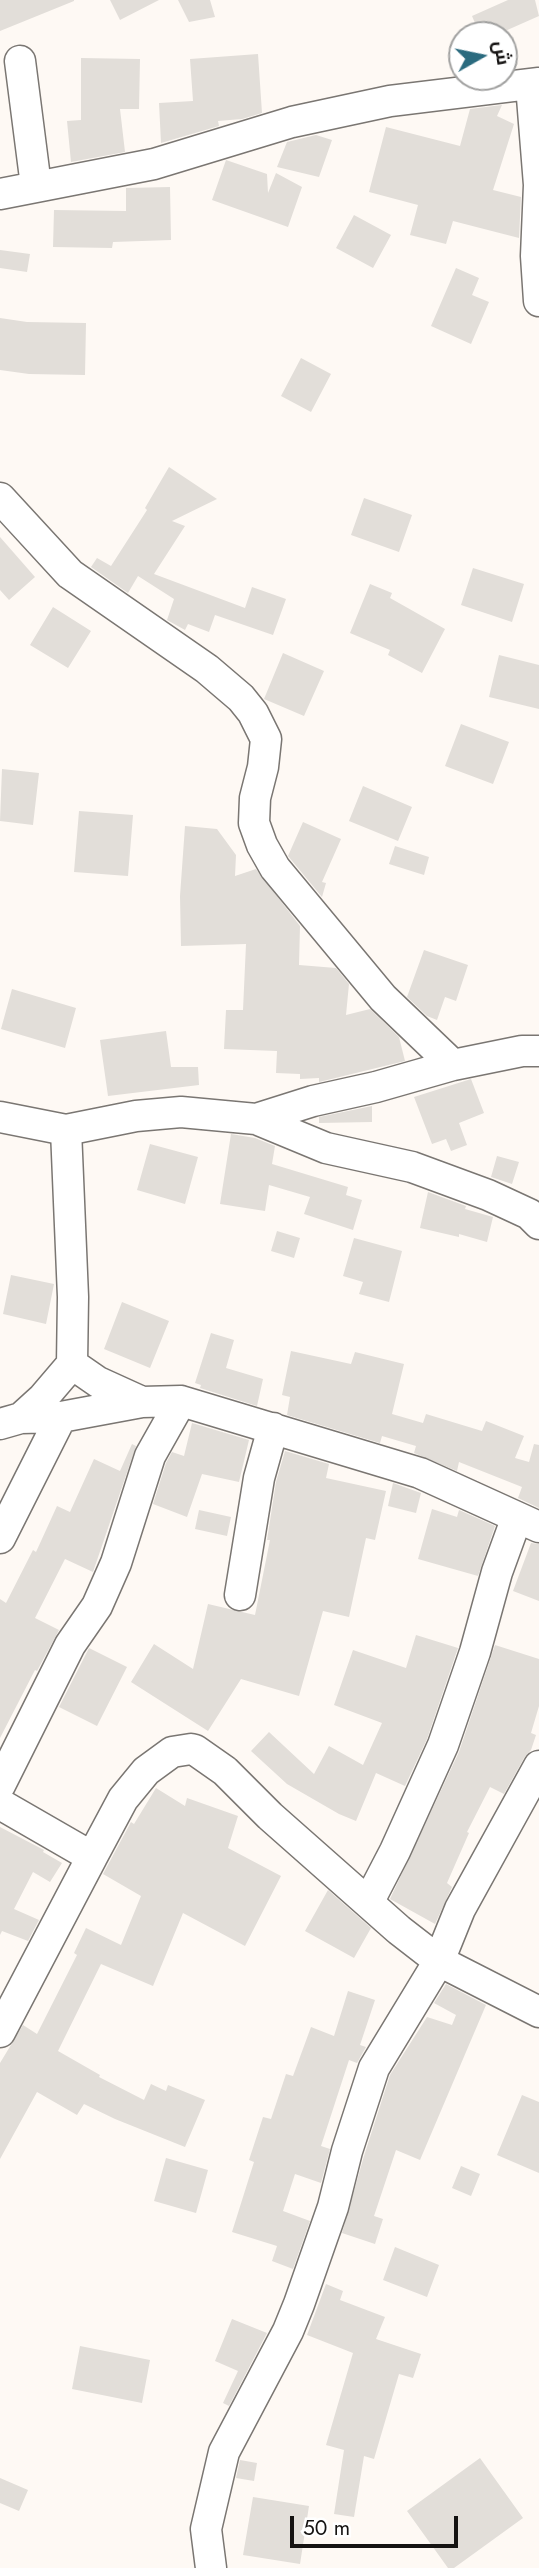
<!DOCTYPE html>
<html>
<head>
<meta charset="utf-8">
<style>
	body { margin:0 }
	#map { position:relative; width:539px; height:2568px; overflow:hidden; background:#fef9f4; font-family:Jost,Cairo,sans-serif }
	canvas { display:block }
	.north { position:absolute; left:448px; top:21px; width:70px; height:70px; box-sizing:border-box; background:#fff; border:2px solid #a1a1a0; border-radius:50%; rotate:81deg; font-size:19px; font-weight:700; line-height:28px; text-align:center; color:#151312 }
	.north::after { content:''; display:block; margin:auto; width:24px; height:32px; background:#2b6b7f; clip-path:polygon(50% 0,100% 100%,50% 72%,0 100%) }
	.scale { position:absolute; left:290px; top:2516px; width:168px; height:32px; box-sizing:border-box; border:4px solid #151312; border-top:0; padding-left:9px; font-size:21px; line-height:24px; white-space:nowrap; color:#151312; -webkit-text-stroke:5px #fff; paint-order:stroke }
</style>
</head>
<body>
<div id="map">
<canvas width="539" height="2568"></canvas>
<div class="north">ش</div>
<div class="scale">50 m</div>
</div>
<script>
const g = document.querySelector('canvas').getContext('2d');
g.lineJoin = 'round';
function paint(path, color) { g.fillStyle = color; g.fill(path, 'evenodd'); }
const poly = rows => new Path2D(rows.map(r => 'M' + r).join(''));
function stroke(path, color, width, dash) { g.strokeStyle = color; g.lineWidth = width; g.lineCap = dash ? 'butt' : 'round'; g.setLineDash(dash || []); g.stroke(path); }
const building = poly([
	[0,0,74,0,74,1,0,31],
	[110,0,159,0,120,20],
	[178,0,210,0,215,17,189,22],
	[508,0,535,0,539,16,496,35,480,35,472,16],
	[258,54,262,113,242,119,218,121,219,126,161,143,159,103,193,101,190,59],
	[81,58,140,59,139,109,120,109,125,152,71,162,67,121,81,120],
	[502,105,497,116,514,124,493,190,521,197,519,238,453,221,446,244,410,235,418,205,369,192,386,127,460,146,470,109],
	[316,135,332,140,319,177,277,167,287,142],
	[226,160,267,174,268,193,276,173,302,187,288,227,212,200],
	[170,187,171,240,113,242,112,248,53,247,54,210,126,211,126,188],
	[354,215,391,235,373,268,336,248],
	[0,250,30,254,27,272,0,268],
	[456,268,479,278,472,295,489,302,471,344,431,326],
	[0,318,27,322,86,323,85,375,29,374,0,370],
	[301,358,331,374,311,412,281,396],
	[169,467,217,499,172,521,185,526,154,574,245,608,252,587,286,599,273,635,215,615,209,632,188,624,185,630,167,620,174,599,138,576,128,593,91,567,97,558,111,566,147,510,145,508],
	[364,498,412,515,399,552,351,535],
	[0,537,35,577,9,600,0,590],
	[473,568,524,584,512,622,461,605],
	[370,584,392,593,390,598,445,629,422,673,388,655,390,650,350,633],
	[53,607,91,631,68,668,30,645],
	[283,653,324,671,304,716,264,699],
	[499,655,539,665,539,709,489,697],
	[461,724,509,742,493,784,445,766],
	[2,769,39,773,33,825,0,821],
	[363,786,412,807,398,841,349,821],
	[79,811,133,815,128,876,74,872],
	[303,822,341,839,322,882,326,883,322,897,288,856],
	[185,826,217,829,236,855,235,876,256,869,300,926,299,965,336,968,349,984,346,1015,370,1009,399,1037,405,1061,319,1082,319,1078,300,1079,300,1074,276,1073,277,1051,224,1049,226,1010,243,1010,246,944,181,946,180,896],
	[395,846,429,857,424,875,389,864],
	[424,950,468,965,456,1001,445,997,437,1020,427,1016,407,997],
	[12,989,76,1008,65,1048,1,1029],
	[166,1031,171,1067,198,1067,199,1085,108,1096,100,1040],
	[471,1079,484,1113,459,1123,467,1145,451,1151,446,1139,432,1144,414,1097],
	[372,1106,372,1122,319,1123,319,1117],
	[231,1134,255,1138,275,1146,272,1164,348,1187,346,1195,362,1200,353,1230,304,1214,310,1197,269,1185,265,1211,220,1204],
	[150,1144,198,1157,185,1204,137,1190],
	[497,1156,519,1162,512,1184,491,1177],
	[428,1192,466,1206,465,1209,493,1217,487,1242,459,1234,459,1237,420,1228],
	[277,1231,300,1238,294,1258,271,1251],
	[354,1238,402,1251,389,1302,359,1294,363,1282,343,1276],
	[11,1275,54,1284,46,1324,3,1314],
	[122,1302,169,1321,150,1368,104,1349],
	[211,1333,234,1340,226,1368,263,1379,257,1406,200,1388,201,1385,195,1383],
	[291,1351,351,1364,355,1352,404,1364,392,1414,423,1423,426,1414,482,1431,486,1421,524,1436,515,1458,529,1462,534,1444,539,1445,539,1508,518,1498,522,1487,459,1462,457,1471,414,1453,416,1446,382,1436,380,1443,287,1415,290,1397,282,1395],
	[192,1423,249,1440,239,1482,202,1474,187,1517,153,1504,166,1463,172,1452,184,1456],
	[132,1444,136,1446,93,1572,65,1559,35,1618,59,1630,37,1671,35,1670,0,1738,0,1599,6,1603,33,1550,36,1552,57,1506,70,1512,94,1459,120,1471],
	[285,1451,329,1464,326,1478,386,1491,375,1540,366,1538,349,1617,323,1611,299,1696,241,1679,208,1731,131,1682,154,1644,193,1669,208,1604,255,1615,270,1540,267,1540,276,1482],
	[393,1483,421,1493,416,1513,388,1506],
	[432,1509,457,1517,459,1510,495,1526,478,1576,418,1559],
	[199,1510,231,1517,227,1536,195,1529],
	[531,1543,539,1544,539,1601,513,1591],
	[416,1635,458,1648,427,1739,405,1786,376,1773,356,1821,339,1814,287,1784,251,1751,269,1732,314,1774,329,1746,363,1765,382,1723,334,1705,353,1650,406,1668],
	[495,1645,539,1659,539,1706,531,1733,536,1735,531,1750,524,1758,504,1794,490,1787,467,1832,469,1833,447,1883,452,1887,435,1924,390,1899,459,1752],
	[89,1648,127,1667,97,1726,59,1707],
	[156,1788,185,1806,187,1798,238,1816,228,1848,281,1876,245,1946,183,1913,153,1986,101,1964,58,2051,100,2075,99,2077,144,2100,151,2084,166,2091,168,2085,205,2100,185,2147,115,2119,84,2104,77,2115,37,2092,0,2159,0,2063,23,2025,37,2034,77,1955,74,1953,86,1928,121,1945,141,1896,103,1874,131,1822,134,1824],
	[0,1827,44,1850,43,1852,62,1863,50,1882,33,1872,14,1909,39,1920,28,1941,2,1931,0,1935],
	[328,1890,371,1928,354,1958,305,1931],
	[446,1984,486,2005,420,2160,396,2150,374,2216,383,2219,375,2244,342,2233,364,2156,390,2075,427,2017,452,2025,456,2015,434,2003],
	[348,1991,375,2000,360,2045,366,2047,357,2063,349,2060,321,2146,330,2149,321,2183,295,2174,283,2211,310,2221,293,2269,272,2261,277,2246,232,2232,254,2162,249,2160,263,2117,271,2119,286,2074,293,2076,311,2027,334,2036],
	[522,2095,539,2102,539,2173,497,2155],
	[166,2158,208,2170,196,2213,154,2201],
	[461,2166,480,2174,471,2196,452,2188],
	[395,2247,439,2265,427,2297,383,2280],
	[326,2284,343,2291,340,2300,385,2317,376,2339,421,2354,413,2378,399,2374,374,2459,364,2456,354,2517,334,2514,344,2450,326,2445,353,2353,307,2335],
	[232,2319,267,2333,229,2406,223,2403,238,2371,215,2361],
	[80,2346,150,2360,142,2403,72,2389],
	[480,2458,523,2518,454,2568,448,2568,407,2511],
	[240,2460,257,2463,254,2481,236,2478],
	[0,2478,28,2490,19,2511,0,2503],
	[253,2497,309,2506,300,2564,243,2555]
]);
const minor = poly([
	[20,61,36,186],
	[531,85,539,185,536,256,539,301],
	[0,194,154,164,292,122,390,101,539,83],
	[0,498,70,574,207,669,241,698,253,713,266,739,263,767,255,798,254,823,262,845,275,868,383,998,453,1065],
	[0,1117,66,1130,136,1116,181,1112,256,1119,313,1101,376,1087,453,1065,522,1051,539,1051],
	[256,1119,326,1148,412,1167,488,1195,529,1214,539,1224],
	[72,1364,98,1382,142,1402],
	[21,1418,43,1398,72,1364,73,1297,66,1130],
	[0,1424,21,1418,61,1417,142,1402,181,1401,420,1473,539,1527],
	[0,1538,61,1417],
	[240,1595,259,1478,273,1428],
	[0,1785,70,1645,97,1606,116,1563,150,1456,181,1401],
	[0,1804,92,1857,123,1799,146,1771,172,1752,191,1749,195,1750,225,1771,270,1816,399,1930,439,1961,539,2012],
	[369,1901,395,1851,443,1745,475,1652,497,1572,517,1517],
	[0,2032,92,1857],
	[211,2568,206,2529,224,2452,288,2331,299,2304,333,2207,347,2151,374,2068,439,1961,460,1909,539,1766]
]);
paint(building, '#e2ded9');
stroke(minor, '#7a7672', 33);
stroke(minor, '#fff', 30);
</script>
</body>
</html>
